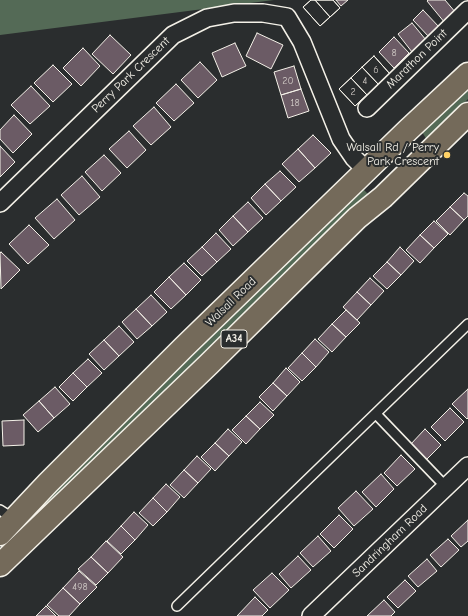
<!DOCTYPE html>
<html>
<head>
<meta charset="utf-8">
<style>
	body { margin:0 }
	canvas { display:block; background:#2a2d2e }
</style>
</head>
<body>
<canvas width="468" height="616"></canvas>
<script>
const g = document.querySelector('canvas').getContext('2d');
g.lineJoin = 'round';
function paint(path, color) { g.fillStyle = color; g.fill(path, 'evenodd'); }
const poly = rows => new Path2D(rows.map(r => 'M' + r).join(''));
function stroke(path, color, width, dash) { g.strokeStyle = color; g.lineWidth = width; g.lineCap = dash ? 'butt' : 'round'; g.setLineDash(dash || []); g.stroke(path); }
function write(font, color, halo, rows, align = 'center') {
  g.font = font + ' "Comic Neue",sans-serif'; g.lineWidth = 4; g.setLineDash([]); g.textBaseline = 'middle'; g.strokeStyle = halo; g.fillStyle = color; for (const [text, x, y, turn = 0] of rows) {
    g.save(); g.translate(x, y); g.rotate((+turn || 0) * Math.PI / 180); g.textAlign = isNaN(turn) ? turn : align; if (halo) g.strokeText(text, 0, 0); g.fillText(text, 0, 0); g.restore();
  }
}
const green = poly([
	[0,0,274,0,0,35],
	[468,87,468,99,427,140,422,132],
	[362,188,369,195,27,525,20,521]
]);
const building = poly([
	[311,0,333,0,340,8,320,26,303,7,311,0],
	[311,0,315,0,330,17,320,26,303,7,311,0],
	[315,0,333,0,340,8,330,17,315,0],
	[336,0,348,0,341,6,336,0],
	[428,0,445,0,456,13,445,23,427,1,428,0],
	[423,10,440,28,430,38,413,20,423,10],
	[412,23,426,40,412,52,398,34,412,23],
	[257,33,283,45,271,69,246,56,257,33],
	[110,35,131,55,113,74,92,54,110,35],
	[394,37,409,53,394,68,379,52,394,37],
	[235,43,246,66,222,77,212,53,235,43],
	[83,48,100,66,81,86,63,68,83,48],
	[374,56,390,74,355,106,339,89,374,56],
	[374,56,390,74,379,85,362,67,374,56],
	[200,62,217,80,198,98,181,80,200,62],
	[53,65,72,84,53,102,34,83,53,65],
	[294,66,301,89,281,95,274,72,294,66],
	[362,67,379,85,367,95,351,78,362,67],
	[351,78,367,95,355,106,339,89,351,78],
	[176,84,194,103,174,121,156,103,176,84],
	[31,86,50,106,30,124,11,105,31,86],
	[301,89,309,111,288,118,281,95,301,89],
	[154,107,171,127,151,145,133,126,154,107],
	[14,115,32,134,13,153,0,139,0,130,14,115],
	[129,131,146,150,127,168,109,149,129,131],
	[313,135,331,153,315,168,298,149,313,135],
	[0,146,15,162,0,177,0,146],
	[298,149,315,168,299,182,282,164,298,149],
	[104,155,121,173,102,191,85,172,104,155],
	[280,171,296,187,281,201,265,184,280,171],
	[82,176,100,197,79,215,61,195,82,176],
	[265,184,281,201,266,215,251,198,265,184],
	[464,193,468,196,468,216,464,220,450,207,464,193],
	[57,199,75,220,54,239,35,218,57,199],
	[248,202,263,218,248,232,233,216,248,202],
	[450,207,464,220,450,235,436,221,450,207],
	[233,216,248,232,233,246,219,230,233,216],
	[434,221,448,234,434,248,420,235,434,221],
	[29,225,49,245,28,264,9,244,29,225],
	[216,233,231,249,217,262,202,247,216,233],
	[420,235,434,248,420,263,406,250,420,235],
	[202,247,217,262,202,276,187,261,202,247],
	[400,247,414,261,401,275,387,262,400,247],
	[1,252,20,270,1,289,0,253,1,252],
	[387,262,401,275,387,289,373,276,387,262],
	[184,263,201,280,186,295,169,277,184,263],
	[169,277,186,295,171,309,154,292,169,277],
	[370,278,384,291,371,305,357,292,370,278],
	[357,292,371,305,357,320,343,307,357,292],
	[151,295,167,312,152,326,136,309,151,295],
	[136,309,152,326,137,339,122,322,136,309],
	[346,310,360,323,346,337,332,324,346,310],
	[332,324,346,337,332,352,318,339,332,324],
	[119,326,134,342,119,356,104,340,119,326],
	[315,339,329,352,316,367,302,353,315,339],
	[104,340,119,356,104,370,89,354,104,340],
	[302,353,316,367,302,381,288,368,302,353],
	[88,359,102,373,87,387,73,373,88,359],
	[286,368,300,382,287,396,273,383,286,368],
	[73,373,87,387,73,401,59,387,73,373],
	[273,383,287,396,273,411,259,397,273,383],
	[55,387,70,404,54,418,39,401,55,387],
	[468,389,468,418,467,419,452,404,468,389],
	[39,401,54,418,38,432,23,415,39,401],
	[260,402,274,415,260,429,246,416,260,402],
	[450,408,464,422,445,441,431,427,450,408],
	[246,416,260,429,246,444,232,430,246,416],
	[24,420,24,445,3,446,2,421,24,420],
	[228,429,242,442,229,456,215,443,228,429],
	[425,429,441,445,425,461,410,445,425,429],
	[215,443,229,456,215,471,201,457,215,443],
	[401,455,415,469,397,486,384,473,401,455],
	[197,456,211,469,198,483,184,470,197,456],
	[184,470,198,483,184,498,170,485,184,470],
	[381,474,394,489,376,507,362,492,381,474],
	[166,484,180,497,167,512,153,498,166,484],
	[356,491,373,509,354,526,338,508,356,491],
	[153,498,167,512,153,526,139,513,153,498],
	[134,512,148,525,135,540,121,526,134,512],
	[339,515,353,529,334,548,320,534,339,515],
	[468,520,468,541,461,547,451,536,468,520],
	[121,526,135,540,121,554,107,541,121,526],
	[318,536,331,551,313,567,300,553,318,536],
	[448,539,459,550,441,567,430,555,448,539],
	[106,541,123,557,108,573,91,557,106,541],
	[298,556,311,570,291,588,279,574,298,556],
	[91,557,108,573,96,585,78,569,91,557],
	[427,559,437,571,418,587,408,576,427,559],
	[79,571,97,587,80,604,63,588,79,571],
	[272,573,289,590,270,608,253,590,272,573],
	[405,580,416,591,398,608,387,597,405,580],
	[63,588,80,604,69,616,59,616,47,605,63,588],
	[255,597,268,610,262,616,237,616,255,597],
	[384,600,395,612,391,616,367,616,384,600],
	[46,606,56,616,36,616,46,606]
]);
const lane = poly([
	[376,414,446,487],
	[0,510,14,519],
	[177,606,468,324]
]);
const street = poly([
	[367,108,468,10],
	[0,203,173,35,207,18,234,13,263,13,287,17,302,42,341,139,354,158,367,171],
	[311,616,468,466]
]);
const highway = poly([
	[0,534,48,483,184,347,408,130,468,74],
	[0,565,209,364,357,218,383,197,468,114]
]);
const markers = [
	[447,155,4,"#ffd166"]
];
const numberNames = [
	["8",394,53],
	["6",376,70],
	["20",288,81],
	["4",365,81],
	["2",353,92],
	["18",295,103],
	["498",80,587]
];
const shields = [
	[234,339,26]
];
const shieldNames = [
	["A34",234,339]
];
const streetNames = [
	["Marathon Point",417,59,-44],
	["Perry Park Crescent",131,75,-44],
	["Walsall Road",231,302,-44],
	["Sandringham Road",390,541,-44]
];
const poiNames = [
	["Walsall Rd / Perry",439,148],
	["Park Crescent",439,162]
];
paint(green, '#546a56');
paint(building, '#6b5b65');
stroke(building, '#f4f1e8', 1);
stroke(lane, '#f4f1e8', 12);
stroke(street, '#f4f1e8', 20);
stroke(highway, '#f4f1e8', 25);
stroke(lane, '#2a2d2e', 9);
stroke(street, '#2a2d2e', 17);
stroke(highway, '#746a5a', 22);
for (const [x, y, r, color] of markers) { const dot = new Path2D(); dot.arc(x, y, r, 0, 2 * Math.PI); g.fillStyle = color; g.fill(dot); stroke(dot, '#2a2d2e', 1.5); }
write('10px', '#d2ccc7', null, numberNames);
for (const [x, y, w] of shields) { const box = new Path2D(); box.roundRect(x - w / 2, y - 9, w, 18, 3); g.fillStyle = '#2a2d2e'; g.fill(box); stroke(box, '#f4f1e8', 1); }
write('bold 11px', '#f4f1e8', null, shieldNames);
write('12px', '#f4f1e8', '#2a2d2e', streetNames);
write('12px', '#f4f1e8', '#2a2d2e', poiNames, 'right');
</script>
</body>
</html>
